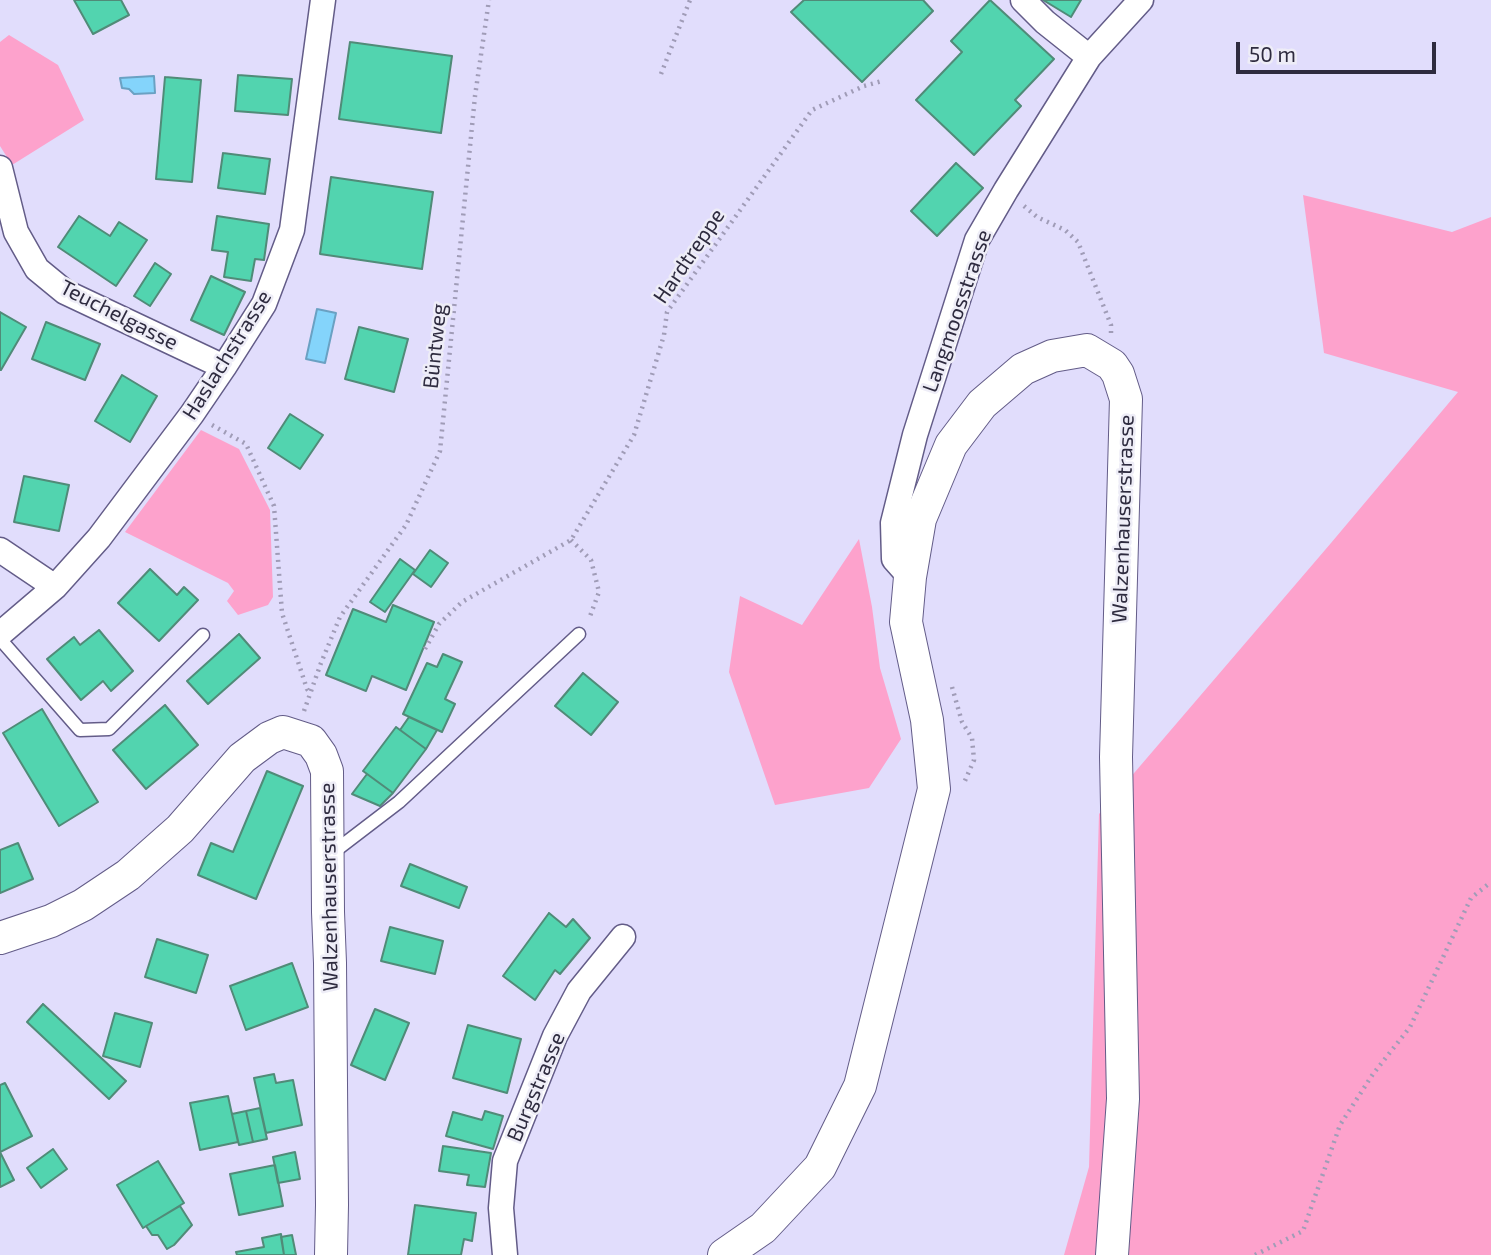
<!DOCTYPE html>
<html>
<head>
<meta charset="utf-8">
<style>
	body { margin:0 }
	#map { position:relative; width:1491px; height:1255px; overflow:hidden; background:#e1ddfc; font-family:"Exo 2",sans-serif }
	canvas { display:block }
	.scale { position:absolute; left:1236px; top:42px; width:200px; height:32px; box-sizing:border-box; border:4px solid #2e2b3f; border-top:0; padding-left:9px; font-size:21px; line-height:24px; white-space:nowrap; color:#2e2b3f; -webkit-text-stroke:5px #eeedf7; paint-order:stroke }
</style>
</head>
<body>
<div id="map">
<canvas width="1491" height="1255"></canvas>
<div class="scale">50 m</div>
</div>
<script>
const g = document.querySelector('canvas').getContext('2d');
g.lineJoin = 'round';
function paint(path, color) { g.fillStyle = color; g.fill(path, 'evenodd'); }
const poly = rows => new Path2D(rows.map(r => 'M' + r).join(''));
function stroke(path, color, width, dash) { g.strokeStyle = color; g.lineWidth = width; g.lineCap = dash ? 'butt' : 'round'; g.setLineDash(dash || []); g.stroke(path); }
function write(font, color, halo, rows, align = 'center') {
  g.font = font + ' "Exo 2",sans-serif'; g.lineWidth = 5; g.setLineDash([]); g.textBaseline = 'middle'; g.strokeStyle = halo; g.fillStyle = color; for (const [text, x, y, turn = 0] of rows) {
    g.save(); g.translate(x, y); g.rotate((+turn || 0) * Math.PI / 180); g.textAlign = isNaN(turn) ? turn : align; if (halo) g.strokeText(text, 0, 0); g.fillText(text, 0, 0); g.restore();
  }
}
const green = poly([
	[9,35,58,65,84,120,12,165,0,146,0,42],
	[1303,195,1452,232,1491,217,1491,1255,1064,1255,1089,1167,1099,814,1331,543,1458,392,1324,353],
	[201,430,239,449,270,510,273,597,268,605,238,615,227,601,234,591,228,583,125,532],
	[859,539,872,607,880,668,901,739,869,788,775,805,729,672,740,596,802,625]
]);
const water = poly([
	[154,76,155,93,134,94,129,89,122,88,120,78,154,76],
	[317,309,336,313,325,363,306,359,317,309]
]);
const building = poly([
	[74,0,121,0,129,15,93,34,74,0],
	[804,0,923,0,933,11,862,82,791,12,804,0],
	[990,0,1054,59,1015,100,1021,106,974,155,916,100,962,52,951,41,990,0],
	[1043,0,1081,0,1071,17,1043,0],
	[350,42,452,56,441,133,339,119,350,42],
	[238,75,292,79,288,115,235,111,238,75],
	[165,77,201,80,192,182,156,179,165,77],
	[223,153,270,159,265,194,218,188,223,153],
	[956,163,983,188,937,236,911,211,956,163],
	[331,177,433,192,422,269,320,254,331,177],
	[79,216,110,236,119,222,147,240,116,286,58,247,79,216],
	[217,216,269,224,264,260,255,259,251,281,224,277,228,252,212,250,217,216],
	[155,263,171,274,150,306,134,296,155,263],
	[211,276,245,292,224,335,191,320,211,276],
	[0,312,26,327,1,370,0,370,0,312],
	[46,322,100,344,85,380,32,359,46,322],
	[359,327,408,339,394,392,345,379,359,327],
	[122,375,157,396,130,442,95,421,122,375],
	[290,414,323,435,300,469,268,448,290,414],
	[24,476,69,485,59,531,14,522,24,476],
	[430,550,448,563,431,587,413,574,430,550],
	[400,559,415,570,385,612,370,602,400,559],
	[150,569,177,595,184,587,198,600,159,641,118,603,150,569],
	[393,605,434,622,406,690,372,676,366,691,326,675,353,609,386,622,393,605],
	[99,630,133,671,111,691,103,681,81,700,47,659,74,637,80,645,99,630],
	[239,634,260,658,208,704,187,681,239,634],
	[443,654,462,662,445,699,455,704,442,732,403,714,427,663,437,667,443,654],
	[583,673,618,702,591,735,555,706,583,673],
	[165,705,198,745,146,789,113,750,165,705],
	[42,709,98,802,59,826,3,733,42,709],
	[409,717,437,730,426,749,400,730,409,717],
	[396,727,426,749,393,793,363,771,396,727],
	[267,771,303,786,256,899,198,875,211,843,233,852,267,771],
	[367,774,393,793,380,806,352,794,367,774],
	[18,843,33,879,0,893,0,850,18,843],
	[410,864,467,887,459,908,401,886,410,864],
	[549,913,566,927,573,919,590,938,560,974,555,970,535,1000,503,976,549,913],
	[390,927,443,941,435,974,381,961,390,927],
	[157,939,208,955,196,993,145,977,157,939],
	[292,963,308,1007,246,1030,230,986,292,963],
	[43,1004,126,1081,109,1099,27,1022,43,1004],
	[375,1009,409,1023,385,1080,351,1065,375,1009],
	[115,1013,152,1023,140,1067,103,1056,115,1013],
	[468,1025,521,1039,507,1093,453,1078,468,1025],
	[274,1074,276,1083,293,1080,302,1125,266,1133,254,1078,274,1074],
	[5,1083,32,1136,0,1152,0,1085,5,1083],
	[228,1096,238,1142,200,1150,190,1103,228,1096],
	[260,1108,267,1139,253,1142,246,1111,260,1108],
	[246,1111,253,1142,239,1145,232,1114,246,1111],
	[485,1111,503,1116,493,1149,446,1136,453,1112,482,1120,485,1111],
	[443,1146,491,1153,485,1187,467,1185,469,1175,439,1171,443,1146],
	[53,1149,67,1169,41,1188,27,1168,53,1149],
	[0,1152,14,1180,0,1187,0,1152],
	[295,1152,300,1179,278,1183,273,1157,295,1152],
	[158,1161,184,1203,143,1228,117,1185,158,1161],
	[275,1165,283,1206,239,1215,230,1174,275,1165],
	[415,1205,476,1213,472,1241,464,1239,461,1255,408,1255,415,1205],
	[180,1206,192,1225,174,1245,167,1249,158,1235,152,1235,146,1226,180,1206],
	[281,1234,284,1255,237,1255,236,1252,264,1247,262,1238,281,1234],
	[292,1235,296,1255,284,1255,281,1237,292,1235]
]);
const path = poly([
	[661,74,690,0],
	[1024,206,1037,217,1065,230,1078,242,1111,325,1111,333],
	[212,425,246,444,274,506,282,613,307,689,310,693],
	[571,540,591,560,599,592,589,619],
	[425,649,439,624,462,602,571,540,634,435,664,335,667,312,812,110,864,86,882,81],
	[952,687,962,722,972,738,974,760,964,783],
	[304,711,321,663,340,617,406,525,440,451,475,96,489,0],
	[1255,1255,1303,1231,1340,1125,1373,1074,1410,1027,1471,898,1491,882]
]);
const service = poly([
	[0,639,80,730,109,729,203,635],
	[331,854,399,802,579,634]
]);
const minor = poly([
	[1023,0,1045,22,1089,57],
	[0,168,16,232,37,269,65,292,224,367],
	[0,550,55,587],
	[910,577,894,559,893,523,915,435,977,240,1006,190,1089,57,1141,0],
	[0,634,55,587,99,538,192,414,224,367,264,304,292,230,323,0],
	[505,1255,501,1208,505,1161,555,1036,579,991,623,937]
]);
const tertiary = poly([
	[0,938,51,921,83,905,128,875,180,829,242,758,269,738,283,732,311,741,321,755,327,771,328,912,330,963,332,1205,331,1255],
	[724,1255,763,1228,820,1167,860,1086,934,789,927,720,906,622,910,577,920,519,951,445,982,404,1023,369,1052,356,1087,350,1112,365,1118,374,1126,399,1116,757,1123,1099,1112,1255]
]);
const streetNames = [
	["Hardtreppe",689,256,-56],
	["Langmoosstrasse",957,311,-71],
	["Teuchelgasse",119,315,27],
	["Büntweg",435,346,-84],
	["Haslachstrasse",227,355,-58],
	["Walzenhauserstrasse",1123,519,-88],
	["Walzenhauserstrasse",329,887,-91],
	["Burgstrasse",536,1087,-67]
];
paint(green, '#fda2cc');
paint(water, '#84d4fb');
stroke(water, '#6aa1c3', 2);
paint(building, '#52d4af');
stroke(building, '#508b78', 2);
stroke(service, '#635c88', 15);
stroke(minor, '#635c88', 27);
stroke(tertiary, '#635c88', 34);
stroke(path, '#a09cb7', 4.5, [2, 5]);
stroke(service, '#fff', 12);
stroke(minor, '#fff', 24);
stroke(tertiary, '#fff', 32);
write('21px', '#2e2b3f', '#eeedf7', streetNames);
</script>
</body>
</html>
